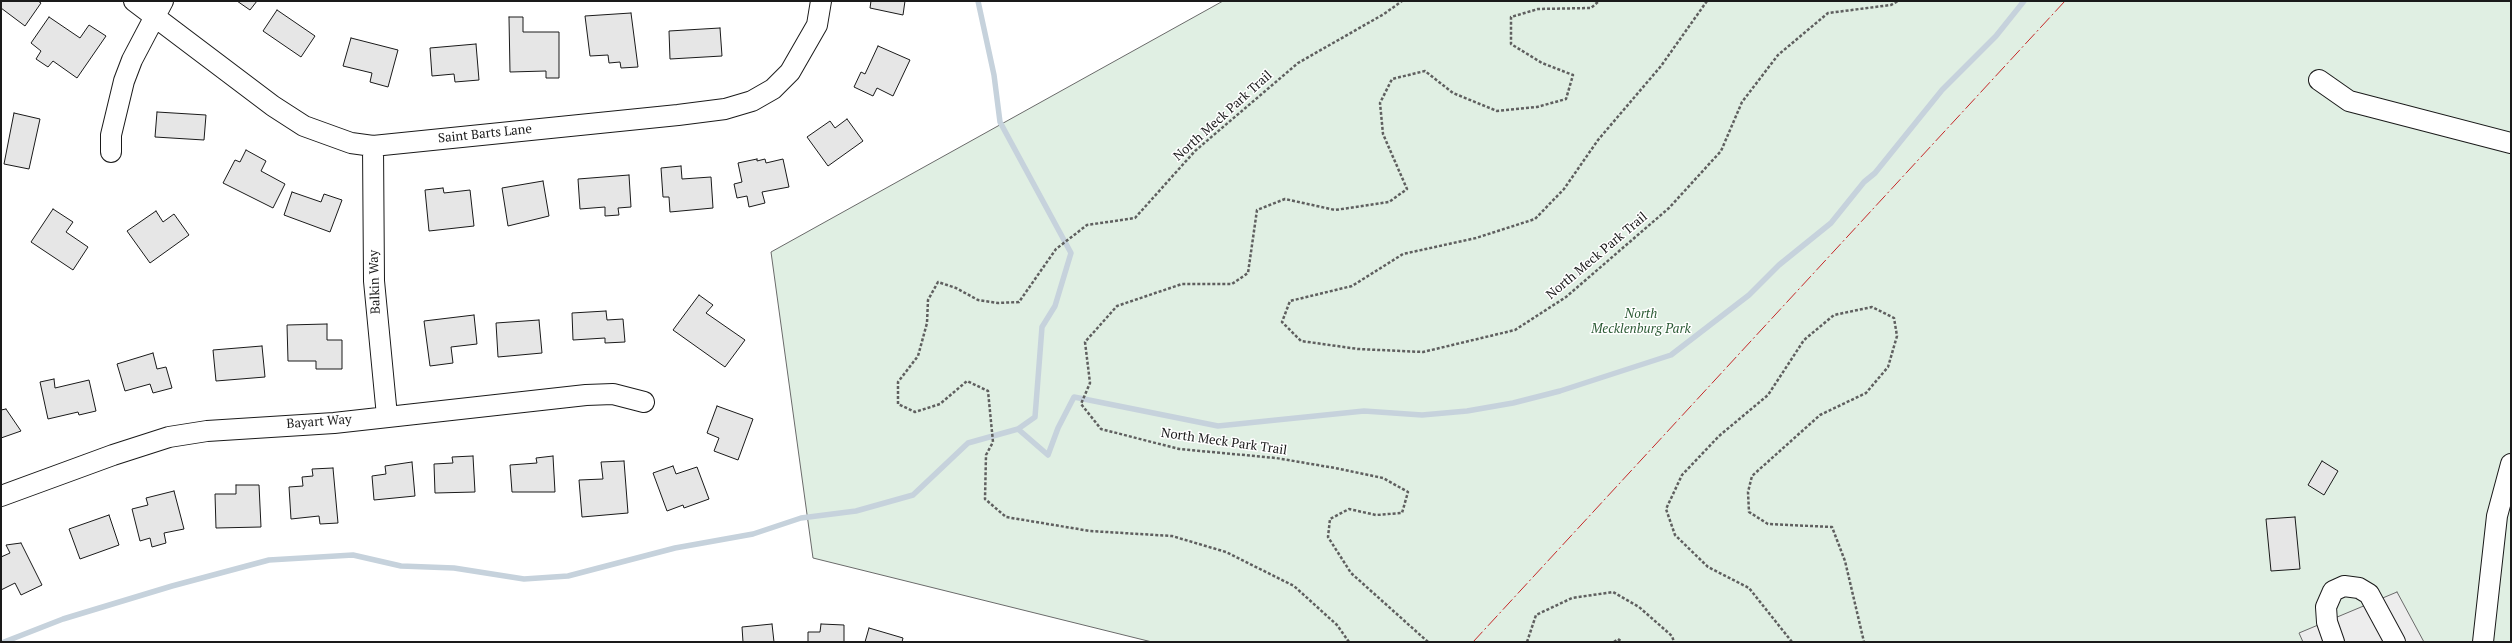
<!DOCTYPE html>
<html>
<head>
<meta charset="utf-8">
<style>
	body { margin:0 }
	#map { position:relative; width:2512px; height:643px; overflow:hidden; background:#fff; font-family:"PT Serif",serif }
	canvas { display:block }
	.frame { position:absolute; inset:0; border:2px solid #1a1a1a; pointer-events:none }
</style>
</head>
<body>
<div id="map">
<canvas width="2512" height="643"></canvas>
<div class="frame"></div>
</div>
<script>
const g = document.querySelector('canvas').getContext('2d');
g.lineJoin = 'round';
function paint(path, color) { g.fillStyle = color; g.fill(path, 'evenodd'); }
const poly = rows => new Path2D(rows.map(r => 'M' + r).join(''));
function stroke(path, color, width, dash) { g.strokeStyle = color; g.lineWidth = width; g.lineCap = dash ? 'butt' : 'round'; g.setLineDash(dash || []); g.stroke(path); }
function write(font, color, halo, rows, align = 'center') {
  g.font = font + ' "PT Serif",serif'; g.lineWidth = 3; g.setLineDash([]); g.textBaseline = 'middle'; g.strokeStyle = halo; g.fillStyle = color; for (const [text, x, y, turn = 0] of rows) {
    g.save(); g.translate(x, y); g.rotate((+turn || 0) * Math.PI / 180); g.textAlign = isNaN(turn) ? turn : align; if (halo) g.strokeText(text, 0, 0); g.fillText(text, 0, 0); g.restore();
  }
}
const green = poly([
	[1223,1,2511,1,2511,642,1152,642,813,558,771,252,1223,1]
]);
const parking = poly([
	[2397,592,2424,642,2303,642,2299,633,2397,592]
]);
const stream = poly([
	[1018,429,1048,455,1058,428,1074,397,1218,426,1364,411,1422,415,1467,411,1513,403,1560,391,1671,355,1749,295,1779,265,1831,223,1864,182,1875,173,1942,90,1996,36,2024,1],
	[4,642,63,619,172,586,269,560,353,555,401,566,454,568,524,579,568,576,675,548,753,534,801,518,856,511,913,495,968,443,1018,429,1035,417,1042,327,1055,306,1071,253,1000,122,994,75,978,1]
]);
const building = poly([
	[1,1,38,1,41,3,25,26,1,8,1,1],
	[237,1,257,1,250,10,237,1],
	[871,1,905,1,903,15,870,8,871,1],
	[277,10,315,36,301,57,263,31,277,10],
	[631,13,638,67,621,68,620,62,609,63,608,55,590,56,585,16,631,13],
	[49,17,80,38,89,25,106,36,77,78,53,61,48,67,36,59,41,51,31,43,49,17],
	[509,17,523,17,523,32,559,32,559,78,546,78,546,71,510,72,509,17],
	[720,28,722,56,670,59,669,31,720,28],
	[351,38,398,50,388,87,370,82,372,73,343,66,351,38],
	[476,44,479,80,455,82,454,74,432,76,430,48,476,44],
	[878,46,910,60,893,96,877,88,873,96,854,87,861,72,865,74,878,46],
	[157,112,206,115,204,140,155,137,157,112],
	[14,113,40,119,29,169,4,164,14,113],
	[847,119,863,141,828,166,807,137,830,121,835,128,847,119],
	[246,150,266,161,261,171,285,184,273,208,223,183,235,160,240,162,246,150],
	[757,159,757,161,765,159,766,163,783,159,789,187,762,192,765,203,749,207,747,196,737,198,734,184,742,182,738,163,757,159],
	[681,166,682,179,711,177,713,208,670,212,669,197,663,197,661,168,681,166],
	[629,175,631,207,618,208,619,215,605,216,605,207,580,209,578,179,629,175],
	[543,181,549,216,508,226,502,188,543,181],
	[443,188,444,193,470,190,474,226,429,231,425,190,443,188],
	[292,192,321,202,324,194,342,200,330,232,284,215,292,192],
	[53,209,73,222,66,232,88,247,73,270,31,242,53,209],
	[156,211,163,222,174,214,189,235,150,263,127,231,156,211],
	[699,295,713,305,706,313,745,340,725,367,673,330,699,295],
	[606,311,607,320,623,319,625,342,605,343,605,338,573,340,572,313,606,311],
	[474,315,477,344,451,347,453,363,430,366,424,321,474,315],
	[539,320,542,353,498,357,496,323,539,320],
	[327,324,327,340,342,340,342,369,316,369,316,361,288,361,287,325,327,324],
	[262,346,265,377,216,381,213,350,262,346],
	[153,353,157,369,166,367,172,388,153,393,150,384,125,391,117,364,153,353],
	[54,379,55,388,89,380,96,411,79,415,78,412,48,419,40,382,54,379],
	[717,406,753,419,738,460,714,451,719,438,707,433,717,406],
	[6,409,21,431,1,438,1,410,6,409],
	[473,456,475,492,435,493,434,464,453,463,452,457,473,456],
	[553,456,555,492,512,492,510,465,537,463,536,458,553,456],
	[624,461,628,513,582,517,579,480,603,479,601,462,624,461],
	[2322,461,2338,471,2324,495,2308,485,2322,461],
	[412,462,415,496,374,500,372,476,386,474,385,466,412,462],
	[673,466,676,474,697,467,709,499,684,508,683,505,667,511,653,473,673,466],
	[333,468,338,523,320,524,319,516,291,519,289,487,303,486,302,477,313,476,312,469,333,468],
	[236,485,259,485,261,527,216,528,215,494,236,494,236,485],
	[174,491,184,529,164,533,166,543,152,547,150,538,140,541,132,509,148,505,146,498,174,491],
	[109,515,119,545,80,559,69,529,109,515],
	[2295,517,2300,569,2271,571,2266,519,2295,517],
	[21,543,42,585,21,595,15,583,1,590,1,557,10,553,6,545,21,543],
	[772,624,774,642,743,642,742,627,772,624],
	[821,624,844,625,844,642,808,642,808,632,820,632,821,624],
	[869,628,903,638,902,642,865,642,869,628]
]);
const path = poly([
	[1707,1,1661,66,1598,140,1564,189,1535,219,1476,238,1403,254,1352,286,1290,301,1282,322,1301,341,1358,349,1423,352,1515,330,1566,297,1669,208,1721,151,1742,102,1778,55,1828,13,1891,5,1898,1],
	[1349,642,1337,625,1294,586,1226,552,1172,536,1090,531,1006,517,985,499,986,455,993,442,988,391,967,381,940,404,915,412,898,404,898,382,918,356,927,323,928,300,938,282,956,288,978,300,998,303,1019,302,1056,249,1087,225,1135,218,1195,151,1298,63,1384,14,1402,1],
	[1428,642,1351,573,1328,537,1330,519,1349,509,1376,515,1402,513,1408,492,1383,478,1335,468,1276,458,1179,449,1101,429,1081,404,1090,383,1085,342,1117,306,1182,284,1232,284,1248,273,1257,210,1285,199,1335,210,1389,202,1407,189,1383,134,1380,103,1392,79,1425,71,1453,93,1497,111,1537,107,1566,99,1573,75,1542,63,1511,44,1511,17,1538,9,1591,8,1599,1],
	[1527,642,1536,615,1572,598,1613,592,1639,607,1672,636,1674,642],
	[1614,642,1618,639,1622,642],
	[1792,642,1749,588,1708,567,1675,535,1666,509,1682,475,1719,436,1768,395,1804,340,1834,315,1872,307,1894,318,1897,336,1888,367,1866,393,1820,415,1752,476,1748,492,1749,512,1768,524,1832,527,1845,561,1864,642]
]);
const minor = poly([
	[134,1,273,106,304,126,351,143,373,146,678,115,725,109,752,101,773,89,790,72,817,25,821,1],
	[2319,80,2349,101,2511,143],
	[373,146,374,281,387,416],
	[111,152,111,135,124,81,132,60,163,1],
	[1,496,113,455,169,437,207,431,334,423,586,395,613,394,644,402],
	[2334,642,2327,622,2326,607,2333,591,2344,586,2359,588,2369,594,2395,642],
	[2483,642,2497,516,2511,464]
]);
const power = poly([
	[1473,642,2065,1]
]);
const streetNames = [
	["North Meck Park Trail",1223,116,-42],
	["Saint Barts Lane",485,134,-6],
	["North Meck Park Trail",1597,256,-40],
	["Balkin Way",375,282,-92],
	["Bayart Way",319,422,-4],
	["North Meck Park Trail",1224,442,8]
];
const parkNames = [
	["North",1641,314],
	["Mecklenburg Park",1641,329]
];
paint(green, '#e0efe3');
stroke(green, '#6a6a6a', 1);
paint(parking, '#ededed');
stroke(parking, '#6a6a6a', 1);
stroke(stream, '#c6d2dc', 5.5);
paint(building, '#e6e6e6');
stroke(building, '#1a1a1a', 1);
stroke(minor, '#1a1a1a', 22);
stroke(path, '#5f5f5f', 2.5, [3, 2]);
stroke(minor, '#fff', 20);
stroke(power, '#c62828', 1, [14, 3, 2, 3]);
write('13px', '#1a1a1a', '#fff', streetNames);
write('italic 13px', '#2b5a34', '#fff', parkNames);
</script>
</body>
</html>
